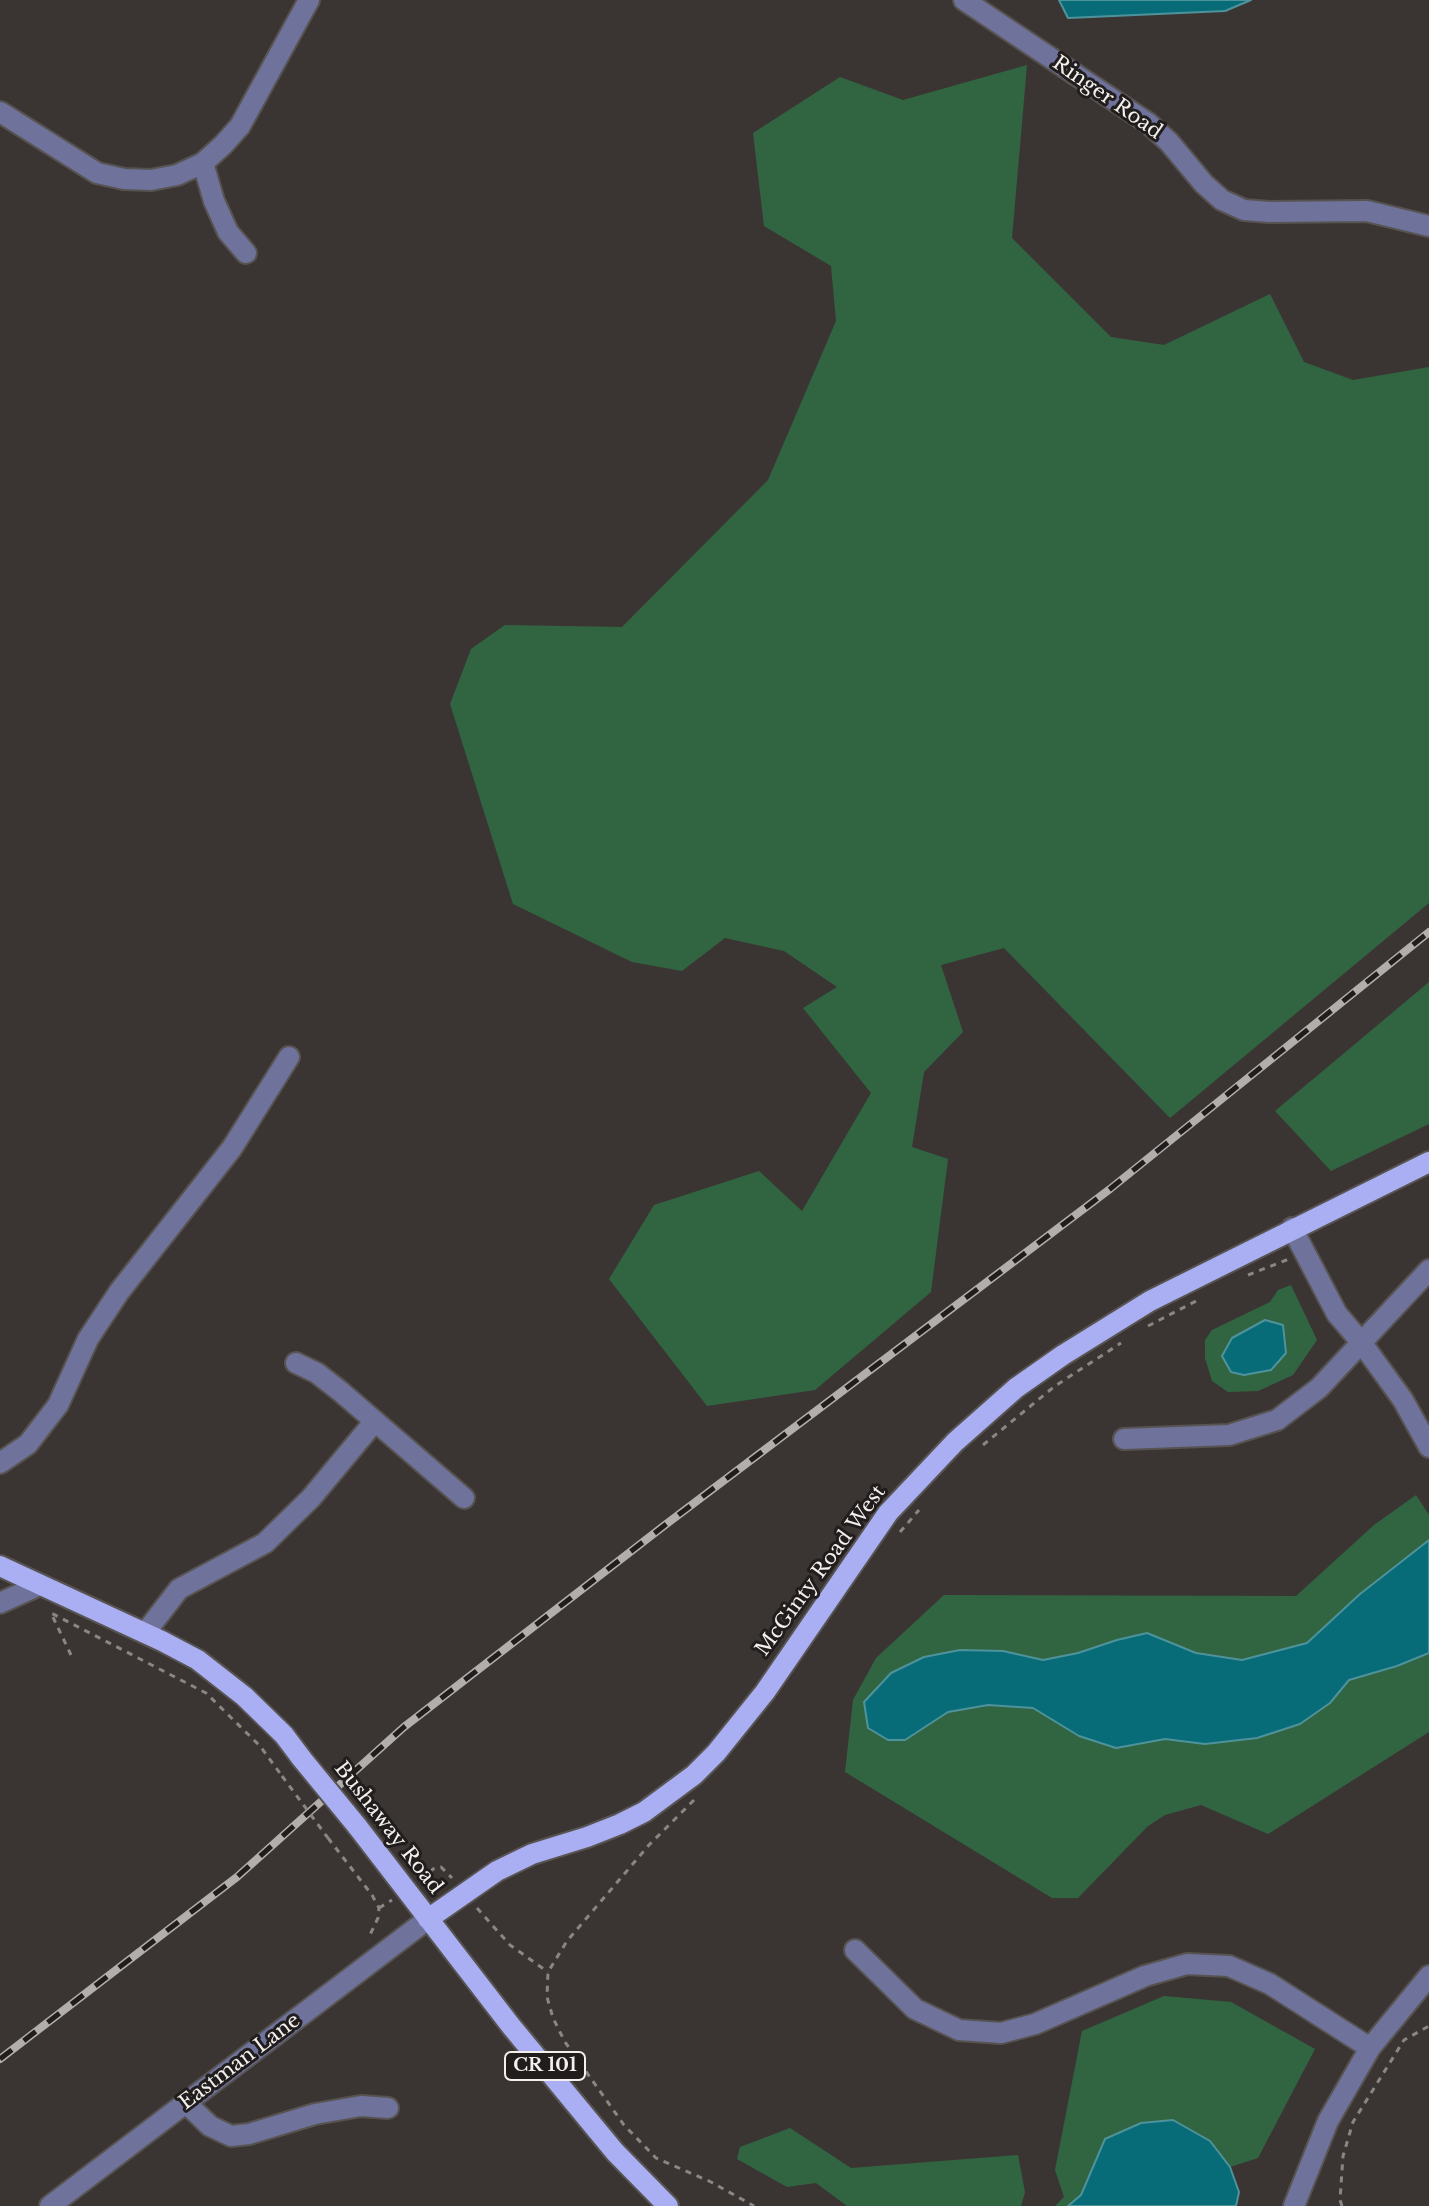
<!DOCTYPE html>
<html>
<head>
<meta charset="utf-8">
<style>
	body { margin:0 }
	canvas { display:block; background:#3a3533 }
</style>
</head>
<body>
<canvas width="1429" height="2206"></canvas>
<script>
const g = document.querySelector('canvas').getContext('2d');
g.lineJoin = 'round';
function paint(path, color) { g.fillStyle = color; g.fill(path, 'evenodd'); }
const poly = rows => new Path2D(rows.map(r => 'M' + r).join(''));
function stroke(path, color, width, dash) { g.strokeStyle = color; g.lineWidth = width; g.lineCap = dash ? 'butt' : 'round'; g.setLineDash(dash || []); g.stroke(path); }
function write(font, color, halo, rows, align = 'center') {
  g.font = font + ' "Libre Baskerville",serif'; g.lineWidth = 6; g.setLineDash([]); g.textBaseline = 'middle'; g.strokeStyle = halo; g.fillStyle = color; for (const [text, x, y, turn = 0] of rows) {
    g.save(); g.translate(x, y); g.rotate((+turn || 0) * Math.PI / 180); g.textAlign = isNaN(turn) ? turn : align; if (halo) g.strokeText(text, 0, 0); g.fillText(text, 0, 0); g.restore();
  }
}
const green = poly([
	[1027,65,1012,238,1111,337,1164,345,1270,294,1304,362,1353,380,1429,367,1429,903,1170,1118,1004,948,941,965,963,1032,924,1072,912,1147,948,1159,931,1292,815,1390,707,1406,609,1279,654,1205,759,1171,802,1211,871,1093,803,1008,837,987,784,951,725,938,682,971,632,962,513,904,450,704,471,649,505,625,622,627,768,480,836,321,831,266,764,226,753,133,840,77,903,100],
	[1429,982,1429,1124,1331,1171,1275,1111],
	[1291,1285,1317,1340,1293,1375,1258,1391,1228,1392,1212,1381,1205,1358,1205,1340,1212,1330,1270,1302,1278,1290],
	[1416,1495,1429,1515,1429,1732,1268,1834,1201,1805,1165,1815,1148,1826,1078,1898,1052,1898,845,1772,853,1700,876,1658,944,1595,1296,1596,1374,1525],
	[1164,1996,1231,2002,1315,2049,1258,2158,1230,2167,1210,2141,1105,2139,1081,2195,1068,2206,1055,2206,1064,2197,1055,2170,1082,2031],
	[790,2128,851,2168,1018,2155,1025,2192,1021,2206,847,2206,816,2183,787,2187,737,2159,740,2147]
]);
const water = poly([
	[1059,0,1251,0,1225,11,1068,18,1059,0],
	[1265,1320,1283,1325,1286,1353,1271,1370,1244,1375,1231,1372,1222,1356,1232,1338,1265,1320],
	[1429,1540,1429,1653,1397,1666,1349,1680,1330,1703,1300,1724,1257,1738,1205,1744,1165,1739,1116,1748,1079,1736,1033,1708,988,1705,948,1712,905,1740,888,1740,868,1728,864,1702,891,1673,924,1657,960,1650,1003,1651,1043,1660,1078,1653,1117,1640,1147,1633,1196,1653,1242,1660,1307,1643,1360,1594,1429,1540],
	[1173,2120,1210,2141,1230,2167,1239,2192,1236,2206,1068,2206,1081,2195,1105,2139,1141,2123,1173,2120]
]);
const path = poly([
	[1248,1275,1289,1259],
	[1148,1326,1198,1300],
	[983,1445,1055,1386,1121,1343],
	[900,1532,919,1510],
	[71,1655,51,1613,206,1693,260,1746,282,1776],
	[694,1800,649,1845,567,1941,548,1972,547,1997,553,2018,565,2042,624,2125,656,2158,711,2182,754,2206],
	[328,1838,372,1895,379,1908,378,1918,368,1939],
	[421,1880,433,1869,441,1867,452,1878],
	[379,1908,392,1900],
	[477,1908,510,1945,548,1972],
	[1342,2206,1340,2200,1343,2156,1353,2122,1404,2040,1429,2026]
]);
const minor = poly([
	[964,0,1148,123,1169,142,1204,184,1222,200,1244,210,1269,212,1367,211,1429,226],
	[0,112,97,173,124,179,151,180,177,175,203,163,223,145,240,126,309,0],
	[203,163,214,201,228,232,246,253],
	[1292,1228,1337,1314,1361,1342,1403,1400,1429,1447],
	[296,1363,317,1373,340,1391,464,1498],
	[1124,1439,1229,1435,1277,1420,1319,1388,1429,1270],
	[0,1463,28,1444,58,1405,88,1339,119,1292,232,1148,289,1057],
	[0,1603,40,1585],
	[145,1633,179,1589,265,1543,311,1498,375,1421],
	[855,1950,915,2009,959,2030,1001,2033,1035,2024,1145,1976,1187,1964,1229,1966,1270,1984,1370,2048],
	[186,2103,210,2126,231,2136,249,2134,315,2114,361,2106,388,2108],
	[50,2206,428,1919],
	[1294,2206,1328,2121,1370,2048,1429,1976]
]);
const major = poly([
	[0,1566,162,1641,198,1660,244,1696,284,1735,302,1759],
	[357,1826,511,2026,615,2152,668,2206],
	[428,1919,497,1871,532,1854,587,1837,620,1824,644,1812,694,1775,716,1753,765,1692,888,1513,955,1442,1016,1388,1063,1355,1150,1301,1429,1162]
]);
const rail = poly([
	[0,2059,237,1877,404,1727,665,1525,1110,1189,1429,932]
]);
const pathBridge = poly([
	[282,1776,328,1838]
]);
const majorBridge = poly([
	[302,1759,357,1826]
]);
const shields = [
	[545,2066,80]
];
const shieldNames = [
	["CR 101",545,2066]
];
const streetNames = [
	["Ringer Road",1107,98,35],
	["McGinty Road West",821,1571,-54],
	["Bushaway Road",388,1828,52],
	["Eastman Lane",240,2062,-37]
];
paint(green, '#316541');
paint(water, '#086b78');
stroke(water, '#4e939b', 2);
stroke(minor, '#575351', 24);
stroke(major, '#575351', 24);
stroke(path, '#8b8684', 3, [6, 6]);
stroke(minor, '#6f739c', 20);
stroke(major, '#a9aff2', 20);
stroke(rail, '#b1aeac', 8);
stroke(rail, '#201d1c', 5, [15]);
stroke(majorBridge, '#575351', 24, []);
stroke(pathBridge, '#8b8684', 3, [6, 6]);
stroke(majorBridge, '#a9aff2', 20);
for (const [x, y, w] of shields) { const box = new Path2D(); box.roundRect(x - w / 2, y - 14, w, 28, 6); g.fillStyle = '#201d1c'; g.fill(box); stroke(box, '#f2efed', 2); }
write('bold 18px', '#f2efed', null, shieldNames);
write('20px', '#f2efed', '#201d1c', streetNames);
</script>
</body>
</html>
